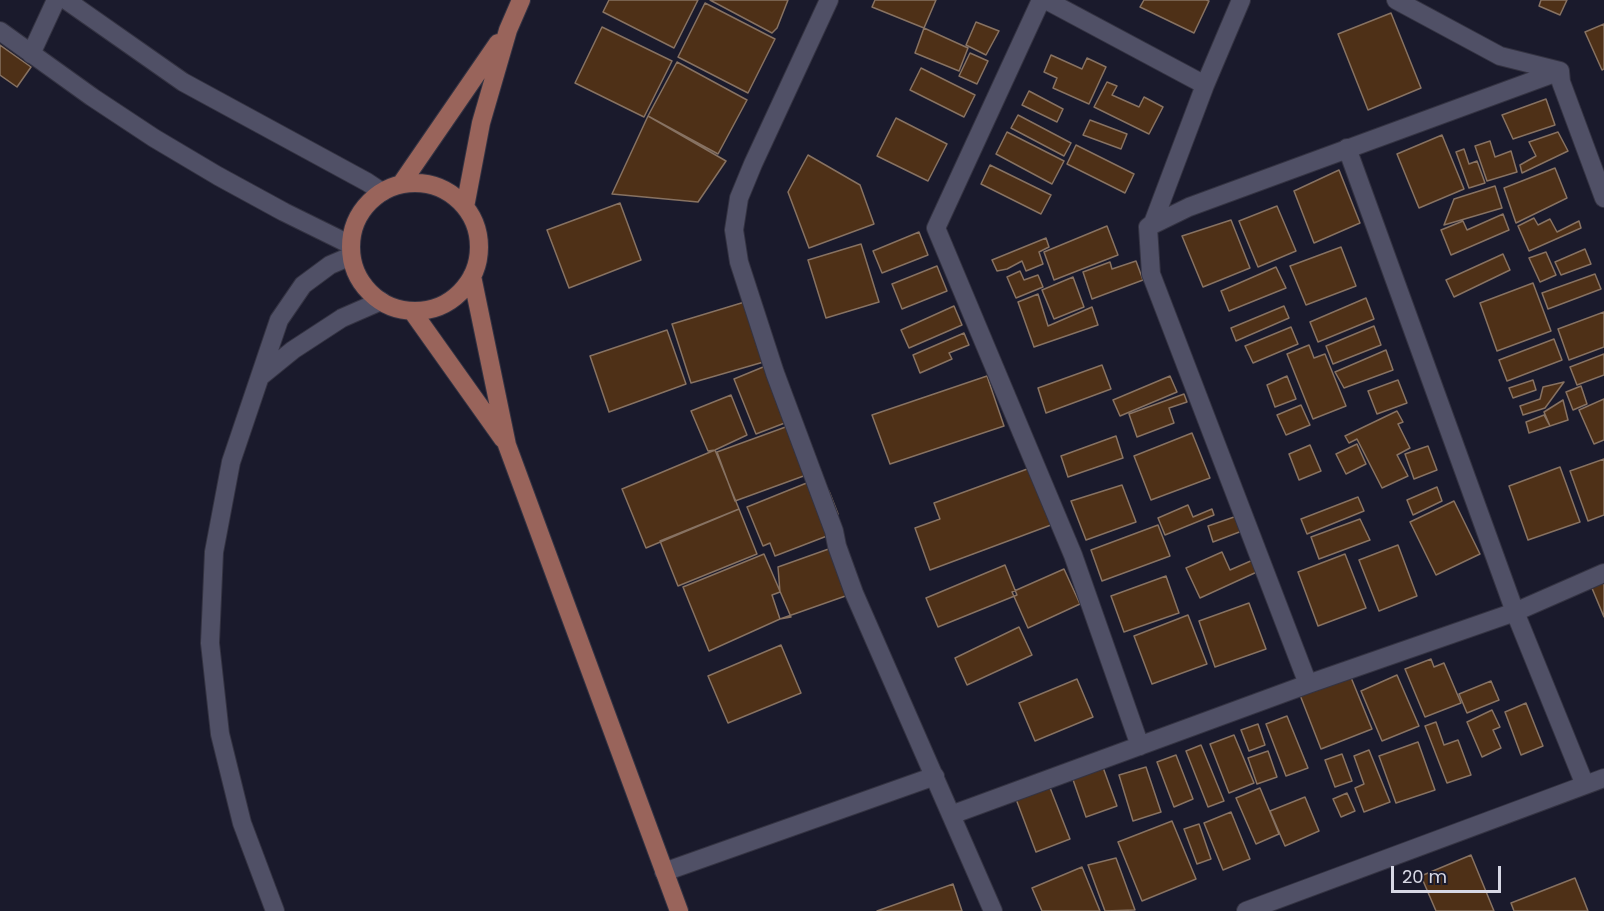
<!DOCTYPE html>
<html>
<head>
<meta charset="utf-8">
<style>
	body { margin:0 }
	#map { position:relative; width:1604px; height:911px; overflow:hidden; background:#1a1a2c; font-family:Poppins,sans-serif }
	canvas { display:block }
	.scale { position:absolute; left:1391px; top:866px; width:110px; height:27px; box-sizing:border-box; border:3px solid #d7d8e5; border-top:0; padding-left:8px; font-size:18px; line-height:21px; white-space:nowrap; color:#d7d8e5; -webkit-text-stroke:4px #1a1a2c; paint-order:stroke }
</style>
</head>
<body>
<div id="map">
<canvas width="1604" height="911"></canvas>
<div class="scale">20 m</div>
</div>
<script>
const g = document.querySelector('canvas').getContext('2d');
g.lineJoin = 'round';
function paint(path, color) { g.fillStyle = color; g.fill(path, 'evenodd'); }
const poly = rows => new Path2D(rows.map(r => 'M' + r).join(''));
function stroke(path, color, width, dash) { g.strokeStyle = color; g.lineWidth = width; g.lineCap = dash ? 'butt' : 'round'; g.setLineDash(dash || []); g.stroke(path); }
const building = poly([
	[609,0,698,0,674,48,603,12,609,0],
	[710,0,788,0,777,28,772,33,710,0],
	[875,0,936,0,924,28,872,7,875,0],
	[1144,0,1206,0,1209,1,1194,33,1140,7,1144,0],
	[1541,0,1567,0,1560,15,1539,6,1541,0],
	[705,3,775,39,748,93,678,57,705,3],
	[1391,13,1421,88,1368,110,1338,34,1391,13],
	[976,22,999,31,986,55,966,45,976,22],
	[1604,24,1604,69,1602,70,1585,32,1604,24],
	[602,27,672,61,644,117,575,83,602,27],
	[924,28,968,48,959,71,915,53,924,28],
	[0,45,31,67,17,87,0,75,0,45],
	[970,53,988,61,977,84,959,76,970,53],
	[1051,55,1082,69,1087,58,1106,67,1089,104,1053,88,1057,78,1044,72,1051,55],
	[677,62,747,100,718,154,648,116,677,62],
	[921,68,975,95,964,117,910,90,921,68],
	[1107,82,1117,86,1112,95,1139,107,1144,97,1163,107,1149,134,1094,107,1107,82],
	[1029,91,1063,109,1057,122,1022,105,1029,91],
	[1546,99,1555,125,1513,139,1502,115,1546,99],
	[1018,115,1071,143,1064,156,1011,128,1018,115],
	[648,116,726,161,698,202,612,194,648,116],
	[896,118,947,144,928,181,877,156,896,118],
	[1090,120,1127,134,1121,149,1083,135,1090,120],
	[1007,132,1064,161,1052,184,996,154,1007,132],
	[1558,132,1568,151,1522,173,1520,165,1536,156,1529,142,1558,132],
	[1442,135,1464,189,1419,208,1397,154,1442,135],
	[1490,141,1495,157,1511,151,1517,172,1487,181,1475,146,1490,141],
	[1076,145,1134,174,1125,193,1067,164,1076,145],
	[1464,149,1469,164,1477,161,1485,183,1469,188,1456,152,1464,149],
	[808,155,860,185,874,224,809,248,788,192,808,155],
	[990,165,1051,195,1041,214,981,184,990,165],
	[1555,168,1567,198,1516,223,1504,188,1555,168],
	[1339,170,1360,223,1314,243,1294,191,1339,170],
	[1495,186,1502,208,1444,225,1454,199,1495,186],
	[620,203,641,260,569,288,547,230,620,203],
	[1277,206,1296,251,1258,267,1239,221,1277,206],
	[1503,214,1509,230,1451,255,1441,230,1463,221,1467,230,1503,214],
	[1534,218,1538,225,1550,219,1557,232,1579,221,1581,228,1529,251,1518,226,1534,218],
	[1231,220,1250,268,1203,287,1182,236,1231,220],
	[1107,226,1118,255,1054,280,1044,252,1107,226],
	[919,232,928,255,882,273,873,251,919,232],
	[1046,238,1049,247,1039,252,1043,264,1026,271,1022,261,1007,269,997,271,992,260,1046,238],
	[861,244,879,302,826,318,808,260,861,244],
	[1341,247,1356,286,1306,305,1290,266,1341,247],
	[1585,249,1591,264,1561,275,1555,262,1585,249],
	[1546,252,1556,275,1540,282,1529,258,1546,252],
	[1503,254,1510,270,1454,297,1446,280,1503,254],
	[1136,261,1143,280,1092,299,1083,272,1110,262,1112,269,1136,261],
	[937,266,947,291,902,309,892,284,937,266],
	[1276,267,1286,288,1229,311,1221,291,1276,267],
	[1020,271,1024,280,1038,275,1043,287,1016,298,1007,277,1020,271],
	[1595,274,1601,289,1548,309,1542,293,1595,274],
	[1073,277,1084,307,1054,319,1042,290,1073,277],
	[1533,283,1551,331,1497,351,1480,303,1533,283],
	[1038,294,1048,326,1092,307,1098,325,1034,347,1018,302,1038,294],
	[1366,298,1374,319,1318,342,1310,322,1366,298],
	[748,301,767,361,691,383,672,324,748,301],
	[954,306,962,325,909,348,901,330,954,306],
	[1284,306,1289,318,1236,341,1231,328,1284,306],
	[1604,312,1604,347,1569,360,1558,329,1604,312],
	[1374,326,1381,345,1333,364,1326,346,1374,326],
	[1291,327,1298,344,1253,363,1245,346,1291,327],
	[667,330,686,384,609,412,590,356,667,330],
	[964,333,969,345,949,353,952,359,920,373,913,355,964,333],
	[1554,339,1562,360,1507,381,1499,360,1554,339],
	[1309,345,1314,358,1325,354,1346,406,1313,419,1287,354,1309,345],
	[1386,350,1393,370,1344,388,1335,372,1386,350],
	[1604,354,1604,375,1577,385,1570,367,1604,354],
	[768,365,790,421,756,434,734,379,768,365],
	[1102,365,1111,389,1046,413,1038,388,1102,365],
	[987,376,1004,426,890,464,872,415,987,376],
	[1170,376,1177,392,1120,416,1113,400,1170,376],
	[1287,376,1296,399,1275,407,1267,385,1287,376],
	[1398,380,1407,403,1377,414,1368,391,1398,380],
	[1533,380,1536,390,1513,398,1509,388,1533,380],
	[1564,382,1545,408,1523,415,1520,406,1540,399,1543,387,1564,382],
	[1581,386,1587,404,1573,410,1566,392,1581,386],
	[1184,394,1187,402,1169,408,1174,423,1137,437,1129,414,1184,394],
	[731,395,747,435,715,450,708,451,691,411,731,395],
	[1604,399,1604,440,1594,444,1579,410,1604,399],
	[1563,400,1568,420,1550,426,1544,412,1563,400],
	[1301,405,1310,425,1286,435,1277,415,1301,405],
	[1397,411,1403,422,1398,424,1410,448,1397,455,1408,476,1382,488,1357,439,1349,443,1345,436,1397,411],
	[1544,415,1550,426,1529,433,1526,422,1544,415],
	[791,425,809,474,735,501,717,452,791,425],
	[1192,433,1210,478,1151,500,1134,456,1192,433],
	[1116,436,1123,458,1068,477,1061,456,1116,436],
	[1357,444,1366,464,1346,474,1336,454,1357,444],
	[1310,445,1321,471,1299,480,1289,454,1310,445],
	[1428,446,1437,470,1414,479,1405,454,1428,446],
	[715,450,739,509,646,548,622,489,715,450],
	[1604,459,1604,515,1588,521,1570,471,1604,459],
	[1560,467,1580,522,1528,540,1509,486,1560,467],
	[1030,468,1051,525,930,570,915,528,940,519,934,503,1030,468],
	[819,478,825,493,829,491,838,514,834,516,840,531,775,556,770,543,763,546,747,507,819,478],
	[1122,485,1136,522,1086,540,1071,501,1122,485],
	[1437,487,1442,501,1413,515,1407,500,1437,487],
	[1358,497,1364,511,1307,534,1301,519,1358,497],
	[1454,501,1480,554,1436,575,1410,522,1454,501],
	[1188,505,1193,517,1212,509,1214,515,1165,535,1158,518,1188,505],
	[739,509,757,554,678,586,660,541,739,509],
	[1237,516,1242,531,1213,542,1208,526,1237,516],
	[1360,519,1370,540,1319,559,1311,537,1360,519],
	[1158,525,1170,556,1102,581,1091,550,1158,525],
	[1398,545,1417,596,1379,611,1359,560,1398,545],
	[837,546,854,593,780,619,772,595,780,592,778,567,837,546],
	[1222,552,1230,570,1253,560,1259,571,1200,598,1186,568,1222,552],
	[764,554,791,617,780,619,709,651,683,587,764,554],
	[1345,554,1366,608,1318,626,1298,572,1345,554],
	[1005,565,1017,595,938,627,926,598,1005,565],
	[1064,569,1080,604,1028,628,1012,592,1064,569],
	[1166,576,1179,613,1124,632,1111,596,1166,576],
	[1604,576,1604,617,1589,581,1604,576],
	[1249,603,1266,649,1215,667,1199,621,1249,603],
	[1188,615,1207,664,1152,684,1134,636,1188,615],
	[1019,627,1032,655,967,685,955,658,1019,627],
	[781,645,801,693,728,723,708,676,781,645],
	[1431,659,1434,667,1444,663,1461,703,1425,717,1405,669,1431,659],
	[1350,675,1372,729,1321,749,1300,695,1350,675],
	[1397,675,1419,726,1382,741,1361,691,1397,675],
	[1077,679,1093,717,1035,741,1019,703,1077,679],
	[1491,681,1499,700,1467,713,1459,694,1491,681],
	[1526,703,1543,746,1521,755,1505,712,1526,703],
	[1492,710,1500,727,1493,730,1501,748,1482,757,1467,722,1492,710],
	[1287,716,1308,768,1286,776,1266,724,1287,716],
	[1436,722,1444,745,1458,740,1471,775,1447,783,1425,726,1436,722],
	[1258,724,1265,745,1249,751,1241,730,1258,724],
	[1234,735,1254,783,1229,793,1210,744,1234,735],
	[1418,742,1435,790,1396,803,1379,756,1418,742],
	[1201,745,1224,801,1208,807,1186,751,1201,745],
	[1369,750,1390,802,1364,812,1355,788,1364,784,1354,756,1369,750],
	[1268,751,1277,777,1257,784,1248,758,1268,751],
	[1342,754,1352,781,1335,787,1325,760,1342,754],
	[1176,755,1193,799,1174,807,1157,762,1176,755],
	[1100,759,1117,806,1086,817,1070,771,1100,759],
	[1146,767,1161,812,1133,821,1119,775,1146,767],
	[1047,780,1070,839,1036,852,1016,799,1047,780],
	[1260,788,1279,834,1256,844,1236,798,1260,788],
	[1347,793,1355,811,1341,817,1333,799,1347,793],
	[1305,797,1319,831,1285,846,1270,811,1305,797],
	[1231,812,1250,859,1223,870,1204,823,1231,812],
	[1172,821,1196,879,1142,901,1118,842,1172,821],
	[1199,824,1211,859,1197,864,1184,829,1199,824],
	[1471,855,1494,911,1436,911,1421,876,1471,855],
	[1116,858,1135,910,1105,911,1088,865,1116,858],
	[1082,867,1100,911,1042,911,1032,888,1082,867],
	[1575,878,1588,911,1514,911,1511,903,1575,878],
	[953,884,962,911,877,911,953,884]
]);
const minor = poly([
	[66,0,183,82,367,182,382,192],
	[829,0,753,164,739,198,734,230,739,262,775,373,834,531,837,546,854,593,993,911],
	[1041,0,936,228,1073,555,1140,746],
	[1046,0,1205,85],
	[1241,0,1205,85,1153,223,1148,227,1151,274,1308,684],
	[1396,0,1500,56,1560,71],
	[0,31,92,97,154,138,218,176,284,212,351,245],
	[31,54,56,0],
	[1347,148,1515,612,1585,785],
	[1148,227,1189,207,1560,71,1561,82,1604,198],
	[261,376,293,350,342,318,381,301],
	[951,815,1308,684,1515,612,1604,573],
	[664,872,935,776],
	[275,911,242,823,220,734,210,643,214,552,231,462,279,320,303,285,330,265,351,256],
	[1246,911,1604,778]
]);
const major = poly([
	'351 247a64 64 0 1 1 128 0a64 64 0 1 1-128 0Z',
	[401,184,498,43],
	[465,207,481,123,508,30,521,0],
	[472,276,507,445,679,911],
	[412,311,503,439]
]);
paint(building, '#4e3017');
stroke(building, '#877262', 1.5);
stroke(minor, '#343342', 20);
stroke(major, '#343342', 20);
stroke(minor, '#505066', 18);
stroke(major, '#99645b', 18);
</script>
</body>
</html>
